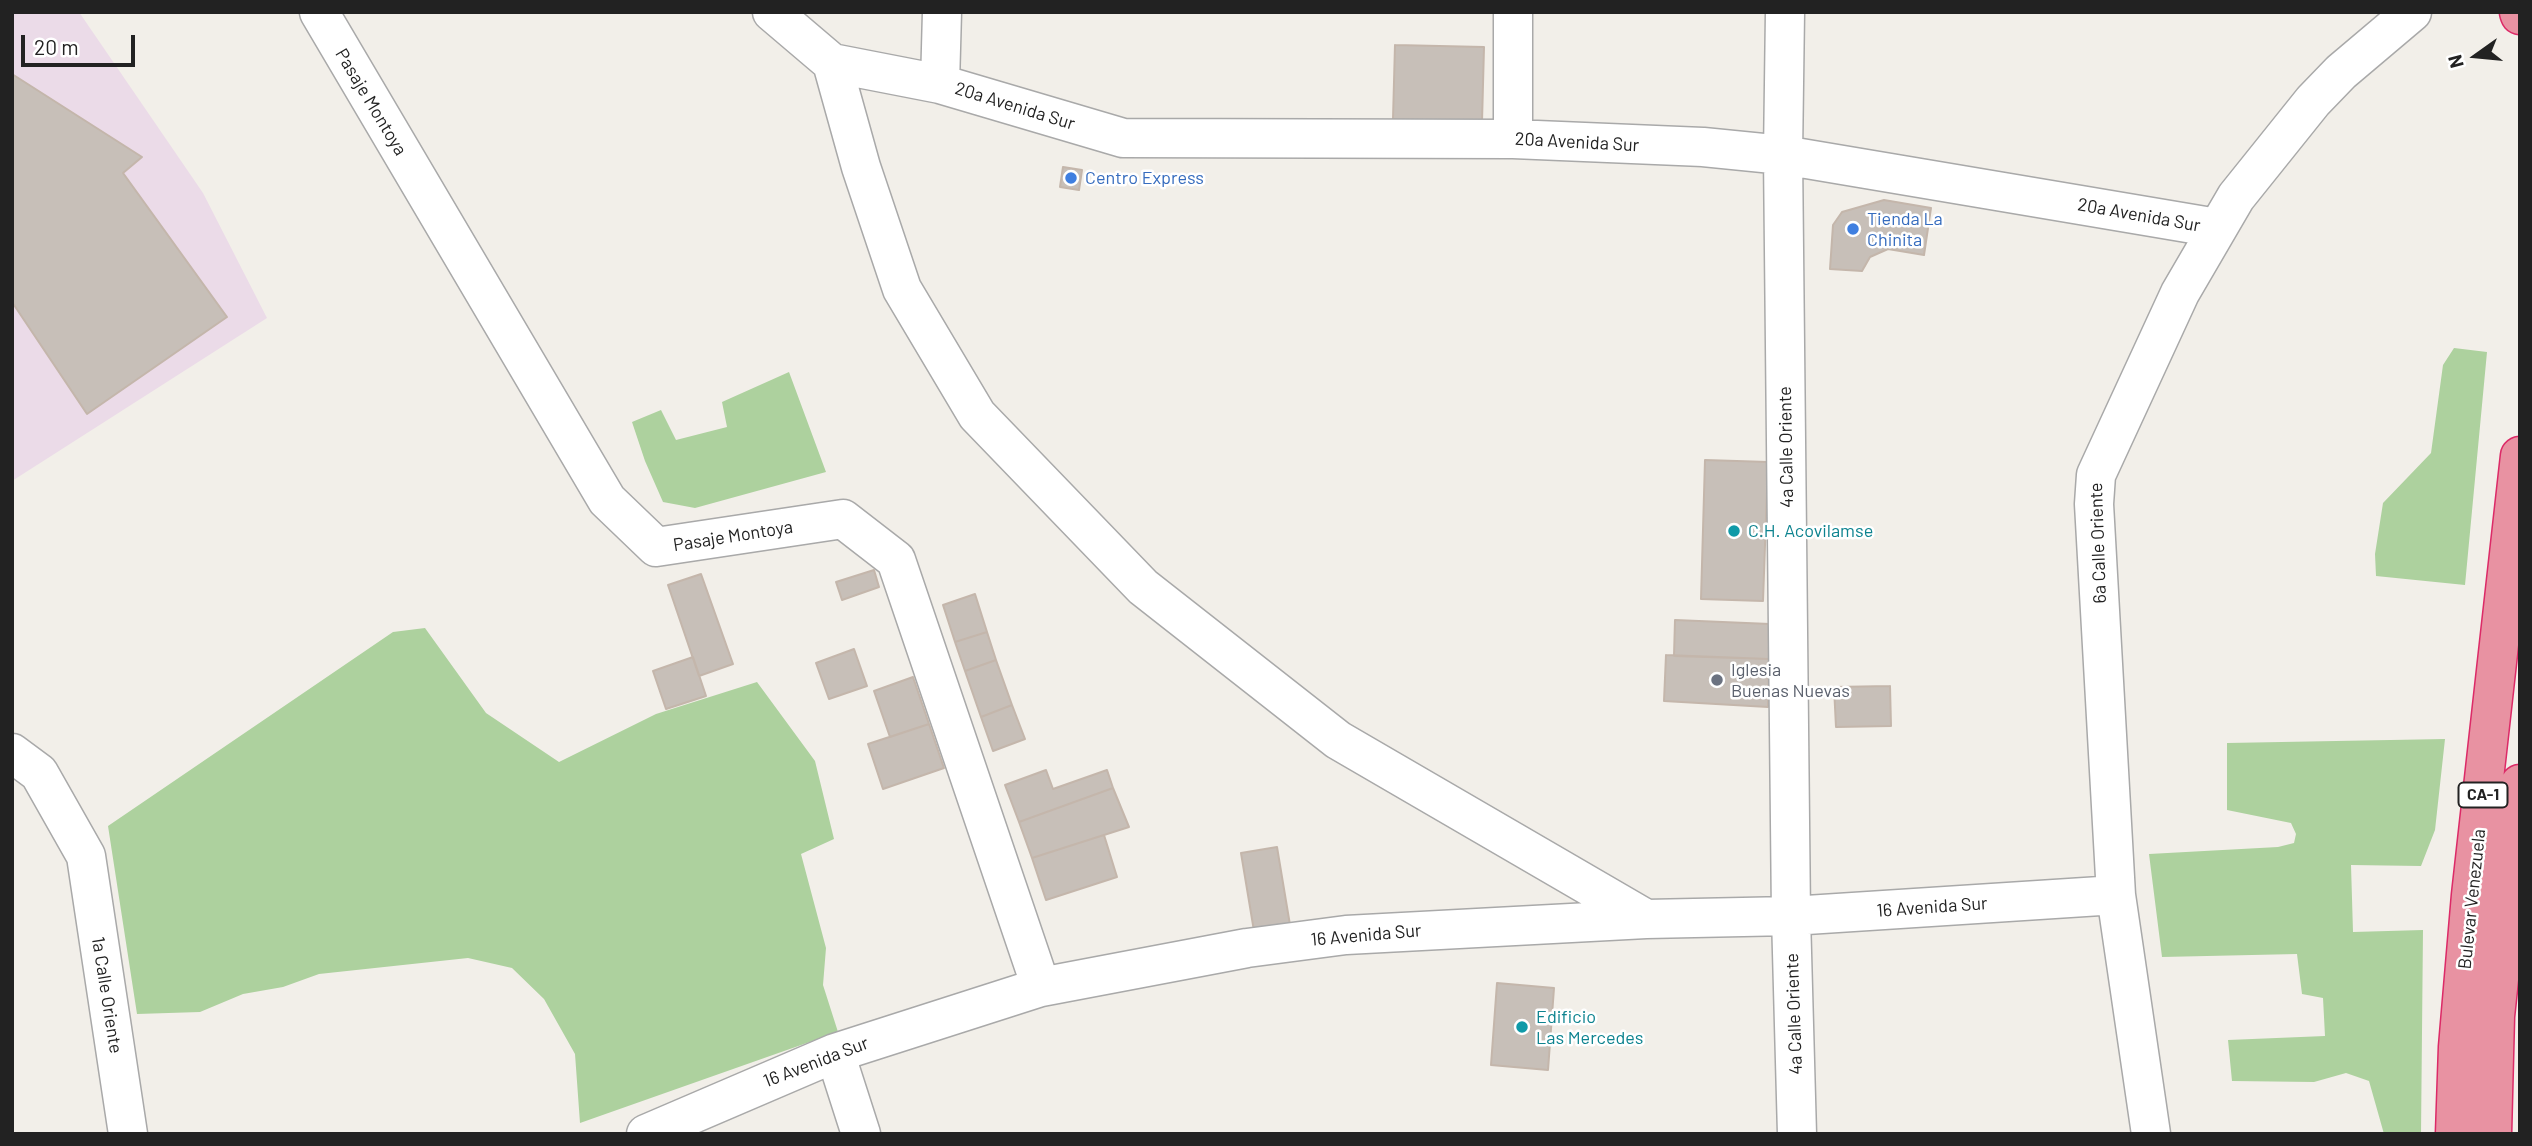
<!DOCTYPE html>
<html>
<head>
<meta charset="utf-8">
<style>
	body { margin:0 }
	#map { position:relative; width:2532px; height:1146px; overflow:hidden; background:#f2efe9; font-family:Barlow,sans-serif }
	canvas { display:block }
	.frame { position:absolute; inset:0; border:14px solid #222; pointer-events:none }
	.north { position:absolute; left:2441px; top:21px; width:70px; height:70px; -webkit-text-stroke:5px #fff; paint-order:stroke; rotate:255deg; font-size:19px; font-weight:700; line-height:28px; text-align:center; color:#222 }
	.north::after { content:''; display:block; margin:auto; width:24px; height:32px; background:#222; clip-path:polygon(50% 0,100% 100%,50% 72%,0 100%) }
	.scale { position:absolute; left:21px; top:35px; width:114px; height:32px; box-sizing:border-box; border:4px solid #222; border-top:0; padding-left:9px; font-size:21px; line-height:24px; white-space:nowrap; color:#222; -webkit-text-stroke:5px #fff; paint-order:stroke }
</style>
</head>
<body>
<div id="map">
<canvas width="2532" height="1146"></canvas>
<div class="frame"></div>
<div class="north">N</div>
<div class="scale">20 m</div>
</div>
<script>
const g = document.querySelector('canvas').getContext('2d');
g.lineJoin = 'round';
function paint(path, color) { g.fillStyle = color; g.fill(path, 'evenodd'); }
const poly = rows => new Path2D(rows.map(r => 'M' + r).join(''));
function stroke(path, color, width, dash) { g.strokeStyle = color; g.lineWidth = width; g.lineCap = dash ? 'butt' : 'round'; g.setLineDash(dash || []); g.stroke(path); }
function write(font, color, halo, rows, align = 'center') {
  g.font = font + ' Barlow,sans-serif'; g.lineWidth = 5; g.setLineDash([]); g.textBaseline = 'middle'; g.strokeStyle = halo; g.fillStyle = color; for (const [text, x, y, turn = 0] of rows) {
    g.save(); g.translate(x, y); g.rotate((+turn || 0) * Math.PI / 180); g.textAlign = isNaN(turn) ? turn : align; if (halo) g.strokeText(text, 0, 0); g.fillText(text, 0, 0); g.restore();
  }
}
const industrial = poly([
	[12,12,79,12,203,193,267,318,12,481]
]);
const forest = poly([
	[2454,348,2487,352,2465,585,2376,576,2375,554,2383,503,2431,453,2443,365],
	[789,372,826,472,695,508,663,502,645,461,632,422,661,410,676,440,727,427,722,402],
	[425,628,486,713,559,762,656,714,757,682,815,761,834,839,801,854,826,948,823,985,838,1032,580,1123,575,1054,544,999,512,968,468,958,319,974,283,987,243,994,200,1012,137,1014,108,826,393,632],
	[2445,739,2435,830,2421,866,2351,865,2353,932,2423,930,2421,1134,2384,1134,2369,1081,2346,1073,2314,1082,2232,1081,2228,1040,2325,1036,2323,998,2302,994,2297,954,2162,957,2149,854,2278,847,2294,843,2296,834,2291,823,2227,810,2227,743]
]);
const building = poly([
	[1395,45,1484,47,1482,122,1393,119,1395,45],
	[12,74,142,157,123,173,227,317,87,414,12,302,12,74],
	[1063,167,1082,170,1079,190,1060,187,1063,167],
	[1884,200,1931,208,1924,255,1888,249,1870,257,1862,271,1830,269,1833,225,1842,212,1884,200],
	[1705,460,1768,462,1763,601,1701,599,1705,460],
	[874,570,879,587,842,600,836,582,874,570],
	[701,574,733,664,699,676,668,585,701,574],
	[975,594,987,632,955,642,943,605,975,594],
	[1675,620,1770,624,1769,659,1674,656,1675,620],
	[987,632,996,660,965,671,955,642,987,632],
	[854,649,867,686,829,699,816,663,854,649],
	[1666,655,1769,659,1768,707,1664,701,1666,655],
	[693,657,706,696,666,709,653,671,693,657],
	[996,660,1012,705,981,717,965,671,996,660],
	[913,677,929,724,890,737,874,691,913,677],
	[1890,686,1891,726,1836,727,1834,687,1890,686],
	[1012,705,1025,739,993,751,981,717,1012,705],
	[929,724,944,768,883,789,868,744,929,724],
	[1046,770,1053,789,1107,770,1113,788,1019,822,1005,785,1046,770],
	[1113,788,1129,827,1032,858,1019,822,1113,788],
	[1104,835,1117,877,1046,900,1032,858,1104,835],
	[1277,847,1291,931,1255,937,1241,853,1277,847],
	[1497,983,1554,988,1548,1070,1491,1065,1497,983]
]);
const minor = poly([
	[319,12,607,500,656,547,843,519,896,560,1041,987],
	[772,12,832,63,940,84,1123,138,1513,139,1703,147,1783,155,2217,228],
	[1785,12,1783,155,1791,916,1797,1134],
	[832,63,861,167,902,289,977,415,1143,587,1338,740,1646,919],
	[940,84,942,12],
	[1513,139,1513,12],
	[12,753,39,773,86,856,128,1134],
	[835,1053,861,1134],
	[646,1134,835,1053,1041,987,1247,948,1346,935,1646,919,1791,916,2116,895],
	[2151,1134,2116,895,2094,504,2096,475,2180,293,2236,197,2313,101,2341,72,2412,12]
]);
const highway = poly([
	[2519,12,2520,15],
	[2455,1134,2458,1047,2471,895,2520,456],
	[2492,1134,2495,1016,2520,784]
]);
const markers = [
	[1071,178,7,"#3f7fe0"],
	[1853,229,7,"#3f7fe0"],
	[1734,531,7,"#0f9aa8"],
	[1717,680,7,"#6b7280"],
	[1522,1027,7,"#0f9aa8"]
];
const shields = [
	[2483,795,49]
];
const shieldNames = [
	["CA-1",2483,795]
];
const streetNames = [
	["Pasaje Montoya",371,102,59],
	["20a Avenida Sur",1015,106,17],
	["20a Avenida Sur",1577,142,3],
	["20a Avenida Sur",2139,215,10],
	["4a Calle Oriente",1786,447,-91],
	["Pasaje Montoya",733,536,-9],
	["6a Calle Oriente",2098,543,-92],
	["Bulevar Venezuela",2472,899,-84],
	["16 Avenida Sur",1932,907,-4],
	["16 Avenida Sur",1366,935,-5],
	["1a Calle Oriente",107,995,81],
	["4a Calle Oriente",1794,1014,-92],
	["16 Avenida Sur",816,1062,-21]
];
const shopNames = [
	["Centro Express",1085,178],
	["Tienda La",1867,219],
	["Chinita",1867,240]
];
const cultureNames = [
	["C.H. Acovilamse",1748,531],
	["Edificio",1536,1017],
	["Las Mercedes",1536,1038]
];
const worshipNames = [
	["Iglesia",1731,670],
	["Buenas Nuevas",1731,691]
];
paint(industrial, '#ebdbe8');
paint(forest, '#add19e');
paint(building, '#c7bfb8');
stroke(building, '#c4b6ab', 2);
stroke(minor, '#a9a9a9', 41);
stroke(highway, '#dc2a67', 41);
stroke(minor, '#fff', 38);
stroke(highway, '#e892a2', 38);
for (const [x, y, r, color] of markers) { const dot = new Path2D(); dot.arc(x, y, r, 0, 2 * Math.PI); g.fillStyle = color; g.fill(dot); stroke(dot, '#fff', 2.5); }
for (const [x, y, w] of shields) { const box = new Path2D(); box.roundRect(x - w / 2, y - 12.5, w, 25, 5); g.fillStyle = '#fff'; g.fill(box); stroke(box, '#222', 2); }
write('bold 16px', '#222', null, shieldNames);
write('18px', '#222', '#fff', streetNames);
write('18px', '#366cbe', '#fff', shopNames, 'left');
write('18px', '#0d838f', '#fff', cultureNames, 'left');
write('18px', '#5b616d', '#fff', worshipNames, 'left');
</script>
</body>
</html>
